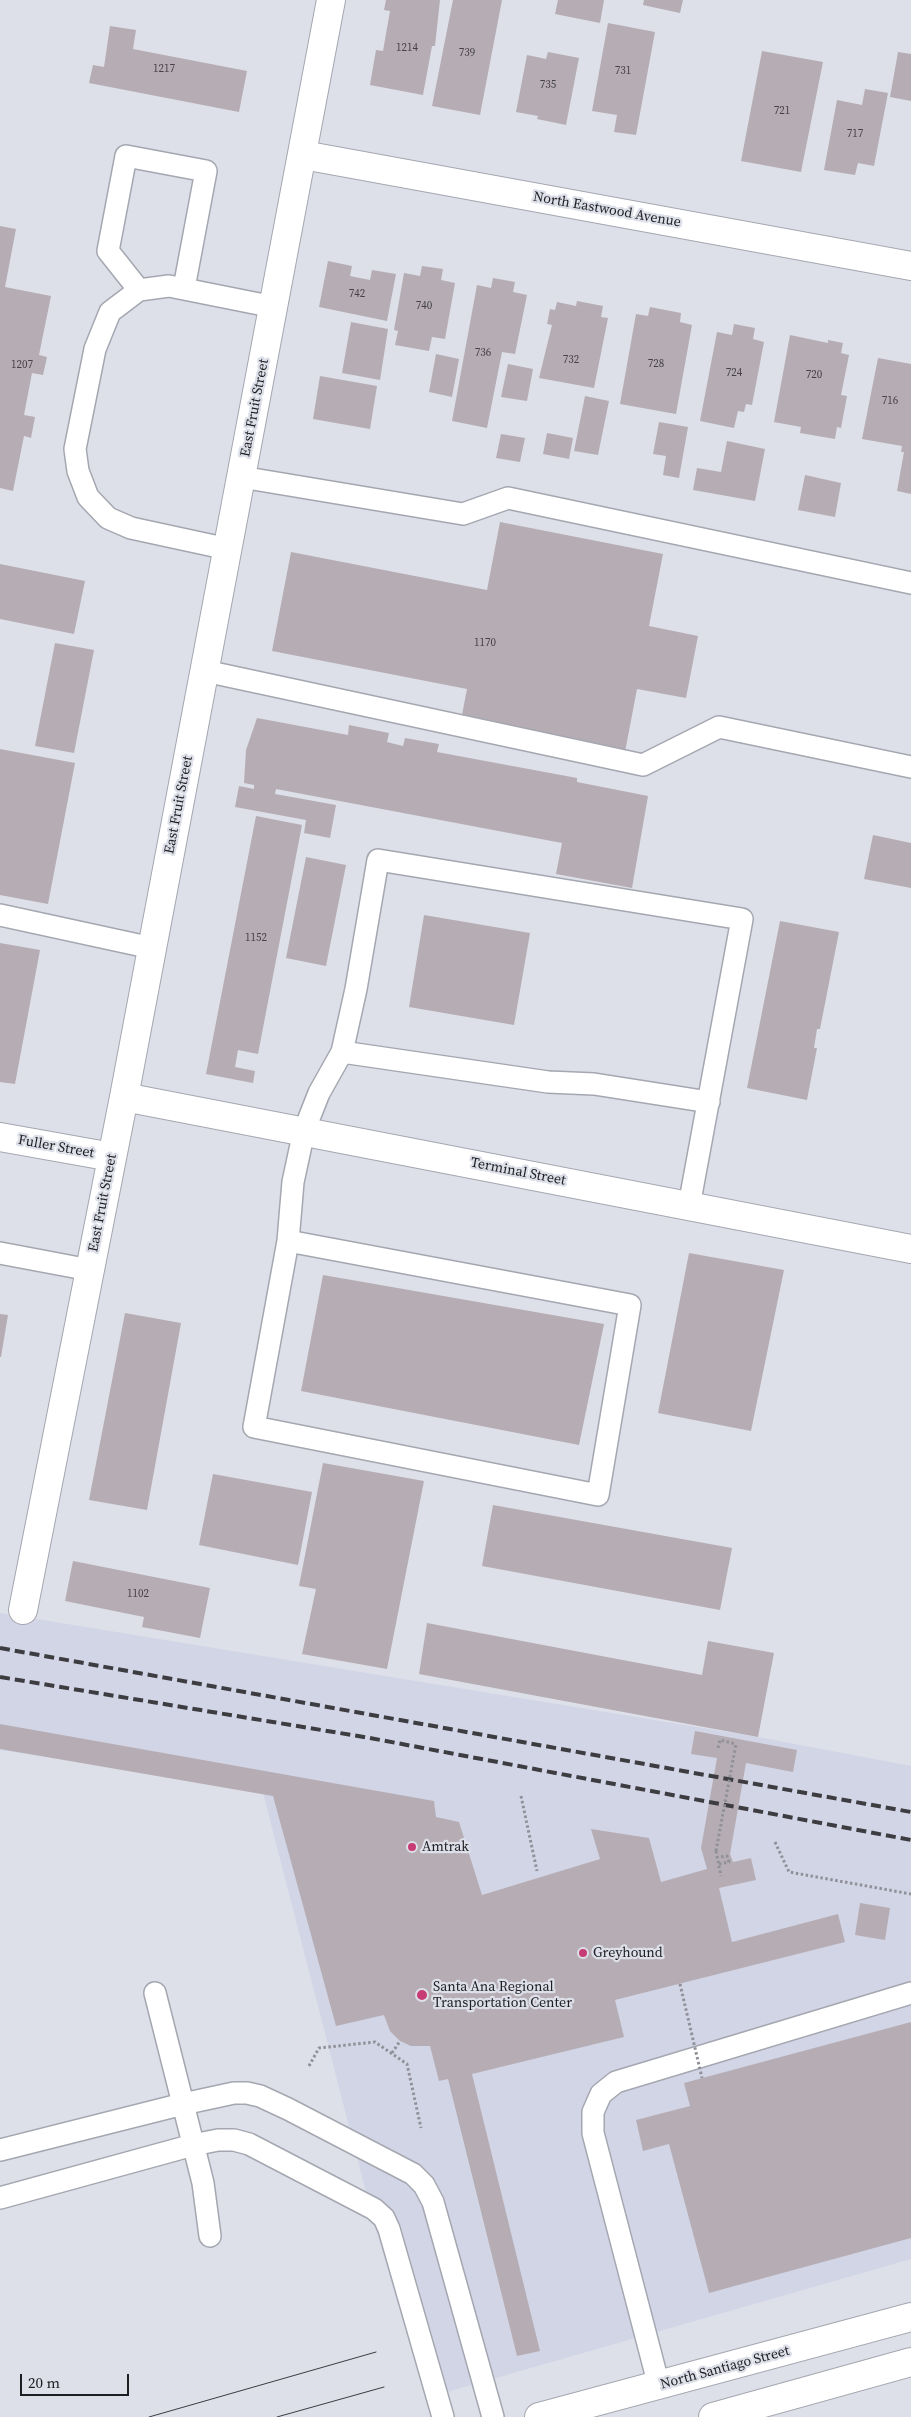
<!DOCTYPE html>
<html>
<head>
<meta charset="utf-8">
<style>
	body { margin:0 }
	#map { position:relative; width:911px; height:2417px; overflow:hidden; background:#dddfe9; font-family:"Source Serif 4",serif }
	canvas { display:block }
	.scale { position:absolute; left:20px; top:2374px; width:109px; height:22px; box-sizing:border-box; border:2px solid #1e1e22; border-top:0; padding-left:6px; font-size:15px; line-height:18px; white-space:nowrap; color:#1e1e22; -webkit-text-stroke:4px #dddfe9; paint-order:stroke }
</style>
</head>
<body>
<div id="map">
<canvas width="911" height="2417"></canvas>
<div class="scale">20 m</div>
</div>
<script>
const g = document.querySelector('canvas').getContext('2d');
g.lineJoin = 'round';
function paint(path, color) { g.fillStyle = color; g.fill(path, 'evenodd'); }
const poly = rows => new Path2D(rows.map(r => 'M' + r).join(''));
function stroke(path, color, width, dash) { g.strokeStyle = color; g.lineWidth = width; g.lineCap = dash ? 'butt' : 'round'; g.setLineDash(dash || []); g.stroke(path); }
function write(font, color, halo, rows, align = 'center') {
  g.font = font + ' "Source Serif 4",serif'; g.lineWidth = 4.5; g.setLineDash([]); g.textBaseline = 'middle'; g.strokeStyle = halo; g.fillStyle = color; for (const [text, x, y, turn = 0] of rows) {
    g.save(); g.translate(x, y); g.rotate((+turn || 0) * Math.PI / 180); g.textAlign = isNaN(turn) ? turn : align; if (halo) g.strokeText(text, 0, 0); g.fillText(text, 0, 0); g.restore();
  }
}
const built = poly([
	[0,1613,758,1737,911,1766,911,2259,426,2398,375,2227,262,1789,0,1750]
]);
const building = poly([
	[386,0,440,0,435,46,432,46,423,95,370,85,376,50,383,51,390,11,384,10],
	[453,0,502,0,480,115,432,106],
	[558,0,604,0,600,23,555,14],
	[644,0,683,0,680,13,643,5],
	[608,23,655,32,636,135,614,132,617,115,592,111],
	[110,26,136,30,133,49,247,71,239,112,89,83,93,65,104,67],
	[762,51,823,62,801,172,741,161],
	[548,52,579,58,566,125,537,119,538,116,516,112,527,55,546,59],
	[898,52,911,54,911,101,890,97],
	[865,89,888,93,874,166,858,163,855,175,824,170,837,100,862,105],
	[0,226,16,229,5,287,51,296,39,355,47,357,43,375,32,373,24,415,35,417,31,438,24,436,13,491,0,488],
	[328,261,352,266,350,276,370,280,372,270,396,274,387,321,319,307],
	[422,266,443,269,441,280,455,283,445,339,432,337,429,351,395,345,398,331,394,330,404,273,420,276],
	[493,278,515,282,513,292,527,295,515,354,502,352,487,428,452,421,477,285,491,288],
	[577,301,603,306,601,317,608,318,594,388,539,378,552,325,547,324,550,309,555,310,557,302,576,306],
	[650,307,681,313,680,322,692,325,676,414,620,404,636,314,648,316],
	[351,322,388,329,380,380,342,373],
	[734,324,755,328,753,339,764,342,752,405,746,404,744,412,738,411,734,428,700,421,717,332,732,335],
	[790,335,828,343,828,340,843,343,841,353,849,355,841,395,847,396,841,428,837,427,835,439,800,433,801,427,774,422],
	[436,354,459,359,452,397,429,392],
	[878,358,911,364,911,494,897,491,904,452,901,452,902,446,862,439],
	[508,364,533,369,527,401,501,397],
	[320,376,377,386,370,429,313,419],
	[585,396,609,401,598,455,574,451],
	[659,422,688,427,679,478,663,475,666,456,653,454],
	[547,433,573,438,569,459,543,454],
	[501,434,525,438,520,462,496,458],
	[727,441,765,449,755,501,693,490,697,468,721,472],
	[805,475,841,483,835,517,798,510],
	[500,522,663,554,649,626,698,636,686,698,637,689,625,752,461,720,467,689,272,651,291,552,487,590],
	[0,564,85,581,74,634,0,619],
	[55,643,94,650,74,753,35,746],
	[257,718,348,735,349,725,389,733,387,742,403,746,405,738,439,744,437,752,577,778,577,782,648,796,632,888,556,874,562,843,276,789,275,794,336,805,330,838,304,833,306,820,235,807,239,786,254,789,254,785,244,783,246,750],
	[0,749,75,763,48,904,0,895],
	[256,816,302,825,258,1054,238,1050,235,1067,255,1071,253,1083,206,1074],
	[873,835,911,843,911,888,864,879],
	[306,857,346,865,326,966,286,958],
	[424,915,530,933,514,1025,409,1007],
	[780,921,839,932,820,1029,817,1029,814,1048,817,1048,807,1100,747,1088],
	[0,943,40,950,15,1084,0,1082],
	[689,1253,784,1270,751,1431,658,1413],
	[323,1275,604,1324,579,1445,301,1391],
	[125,1313,181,1323,147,1510,89,1500],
	[0,1314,8,1315,1,1357,0,1357],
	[323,1463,424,1481,387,1669,302,1654,316,1589,299,1586],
	[213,1474,312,1492,298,1565,199,1545],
	[493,1505,732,1548,720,1610,482,1566],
	[73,1561,210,1588,200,1638,142,1627,144,1617,65,1601],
	[427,1623,702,1675,708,1641,774,1653,758,1737,419,1674],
	[0,1724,434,1801,436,1817,459,1822,482,1895,600,1859,591,1829,649,1838,661,1882,707,1869,701,1848,717,1758,691,1754,695,1731,797,1750,793,1772,746,1763,730,1854,733,1862,751,1858,756,1880,719,1888,732,1942,838,1914,845,1942,615,2000,624,2037,472,2074,540,2351,517,2356,448,2079,439,2081,430,2046,411,2046,400,2041,390,2031,384,2015,336,2026,273,1796,0,1749],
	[860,1903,890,1908,885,1940,855,1935],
	[911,2022,911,2238,709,2293,669,2144,643,2151,636,2120,690,2106,684,2083]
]);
const path = poly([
	[718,1748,720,1740,736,1744],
	[521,1796,537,1871],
	[775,1842,789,1872,911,1894],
	[716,1851,721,1876],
	[719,1864,729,1862,727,1856,720,1857],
	[392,2053,400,2041],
	[309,2066,319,2048,375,2042,407,2064,421,2128]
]);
const lane = poly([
	[139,290,108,251,126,156,206,171,184,288],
	[241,477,463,514,508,498,911,583],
	[228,549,131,528,108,518,88,497,78,471,75,449,95,349,110,312,139,290,169,286,274,307],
	[205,671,643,765,719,727,911,767],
	[0,915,152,948],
	[342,1052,548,1082,594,1084,709,1102],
	[288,1241,630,1305,598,1495,254,1427,288,1241,293,1182,304,1131,319,1093,342,1052,356,989,378,860,742,919,689,1206],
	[0,1253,90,1270],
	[155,1993,203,2183,210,2236],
	[0,2150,183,2104,234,2093,247,2093,260,2096,288,2109,413,2174,424,2185,433,2202,493,2417],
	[0,2198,193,2145,218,2140,234,2140,249,2144,374,2209,384,2218,389,2229,443,2417],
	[659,2386,593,2133,593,2112,601,2094,616,2082,911,1993]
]);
const street = poly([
	[303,155,911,266],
	[124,1097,911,1249],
	[0,1137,112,1157],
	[23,1610,124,1097,331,0]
]);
const secondary = poly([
	[539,2417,911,2317],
	[713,2417,911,2362]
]);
const tram = poly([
	[149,2417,376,2352],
	[277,2417,384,2387]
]);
const rail = poly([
	[0,1648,911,1812],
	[0,1677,370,1738,911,1840]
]);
const pathBridge = poly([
	[716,1851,736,1744],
	[680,1984,702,2078]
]);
const markers = [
	[412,1847,5,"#c73c74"],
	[583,1953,5,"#c73c74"],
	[422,1995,6,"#c73c74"]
];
const numberNames = [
	["1214",407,48],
	["739",467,53],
	["1217",164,69],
	["731",623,71],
	["735",548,85],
	["721",782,111],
	["717",855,134],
	["742",357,294],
	["740",424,306],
	["736",483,353],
	["732",571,360],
	["728",656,364],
	["1207",22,365],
	["724",734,373],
	["720",814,375],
	["716",890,401],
	["1170",485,643],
	["1152",256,938],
	["1102",138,1594]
];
const streetNames = [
	["North Eastwood Avenue",607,210,10],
	["East Fruit Street",255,408,-79],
	["East Fruit Street",179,805,-79],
	["Fuller Street",56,1147,10],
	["Terminal Street",518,1172,11],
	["East Fruit Street",103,1203,-79],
	["North Santiago Street",725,2368,-15]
];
const poiNames = [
	["Amtrak",422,1847],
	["Greyhound",593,1953],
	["Santa Ana Regional",433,1987],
	["Transportation Center",433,2003]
];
paint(built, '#d2d5e6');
paint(building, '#b6adb4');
stroke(lane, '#a5a7b0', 24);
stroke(street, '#a5a7b0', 30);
stroke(secondary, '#a5a7b0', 30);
stroke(path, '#909198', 3, [2.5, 2.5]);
stroke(lane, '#fff', 21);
stroke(street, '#fff', 28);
stroke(secondary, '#fff', 28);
stroke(tram, '#3c3c41', 1);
stroke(rail, '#3c3c41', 4, [10, 5]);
stroke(pathBridge, '#909198', 3, [2.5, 2.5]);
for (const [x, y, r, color] of markers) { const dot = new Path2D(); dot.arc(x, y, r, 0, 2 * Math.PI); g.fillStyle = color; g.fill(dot); stroke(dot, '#dddfe9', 2); }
write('11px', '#444246', null, numberNames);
write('14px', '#1e1e22', '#dddfe9', streetNames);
write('14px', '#1e1e22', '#dddfe9', poiNames, 'left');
</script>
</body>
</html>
